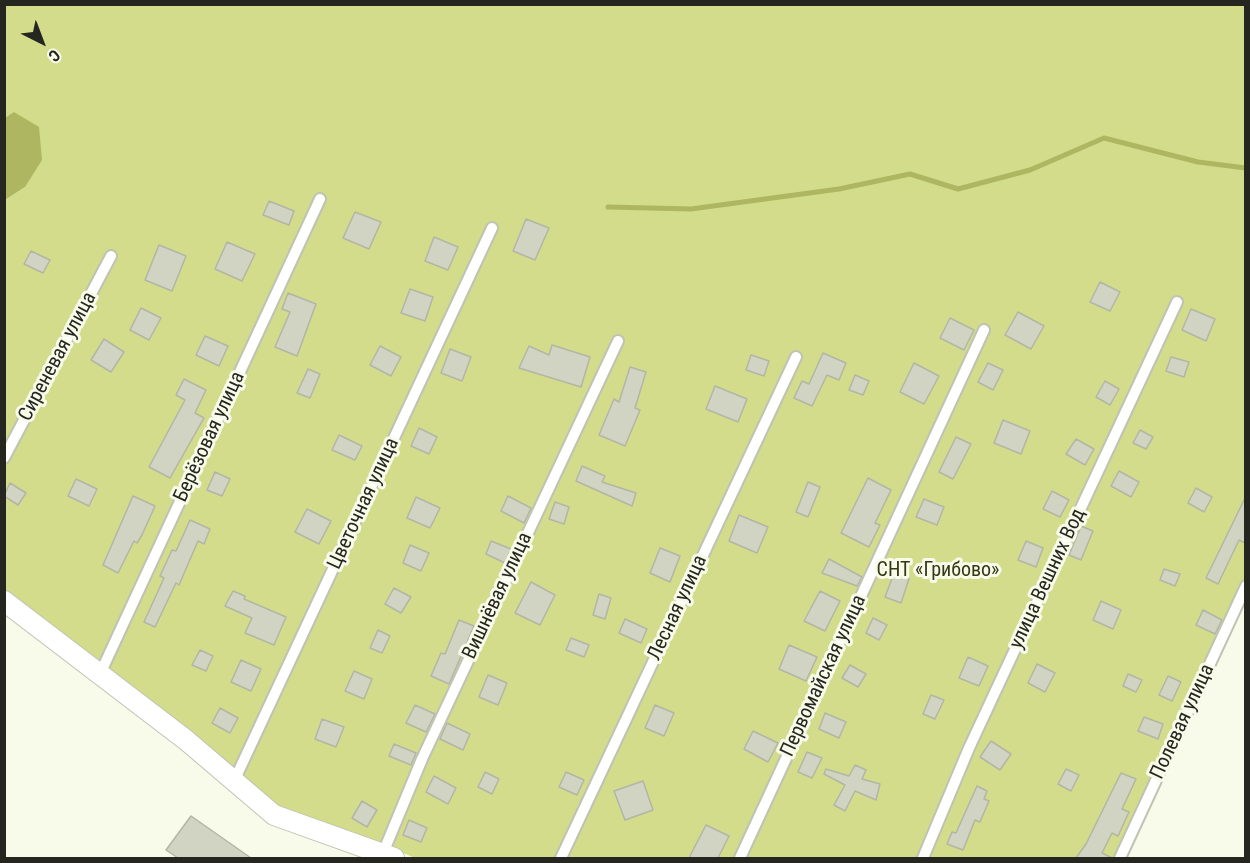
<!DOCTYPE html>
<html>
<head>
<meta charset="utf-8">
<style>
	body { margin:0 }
	#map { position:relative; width:1250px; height:863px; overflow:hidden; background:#f8fbe9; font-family:"Roboto Condensed",sans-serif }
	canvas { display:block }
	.frame { position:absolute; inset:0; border:6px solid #262620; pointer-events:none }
	.north { position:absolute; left:12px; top:12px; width:60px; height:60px; -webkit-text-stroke:4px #f8fbe9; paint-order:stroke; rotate:138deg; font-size:16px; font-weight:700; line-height:24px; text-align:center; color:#262620 }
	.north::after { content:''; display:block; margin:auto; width:21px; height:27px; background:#262620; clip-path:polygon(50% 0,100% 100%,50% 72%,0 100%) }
</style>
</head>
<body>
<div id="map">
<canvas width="1250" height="863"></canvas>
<div class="frame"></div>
<div class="north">С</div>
</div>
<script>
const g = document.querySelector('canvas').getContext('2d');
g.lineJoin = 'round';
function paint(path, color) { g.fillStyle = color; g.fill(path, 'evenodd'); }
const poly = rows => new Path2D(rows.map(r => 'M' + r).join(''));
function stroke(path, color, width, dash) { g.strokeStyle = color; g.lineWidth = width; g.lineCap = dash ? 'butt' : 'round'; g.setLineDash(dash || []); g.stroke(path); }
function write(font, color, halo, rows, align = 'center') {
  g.font = font + ' "Roboto Condensed",sans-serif'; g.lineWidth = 6; g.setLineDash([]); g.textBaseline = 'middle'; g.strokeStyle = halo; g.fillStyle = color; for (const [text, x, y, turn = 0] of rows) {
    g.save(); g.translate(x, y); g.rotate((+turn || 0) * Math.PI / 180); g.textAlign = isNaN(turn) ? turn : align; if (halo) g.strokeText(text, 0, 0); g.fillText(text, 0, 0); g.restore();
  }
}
const green = poly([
	[5,5,1245,5,1245,595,1124,858,415,858,377,842,278,809,5,592,5,200,25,187,5,118]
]);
const water = poly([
	[14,112,39,127,42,160,25,187,5,200,5,118]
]);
const stream = poly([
	[608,207,691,209,839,189,910,174,958,189,1030,170,1104,138,1198,162,1246,168]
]);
const building = poly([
	[269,201,294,211,289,225,263,215,269,201],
	[355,212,381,222,369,249,343,238,355,212],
	[526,219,549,228,535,260,513,251,526,219],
	[434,237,458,247,448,270,425,261,434,237],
	[227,242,255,254,242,281,215,269,227,242],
	[159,245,186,256,172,291,145,280,159,245],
	[31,251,50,260,43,273,24,264,31,251],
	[1100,282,1120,292,1110,311,1090,302,1100,282],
	[410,289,433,297,425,321,401,313,410,289],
	[288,293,316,304,297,356,275,347,290,312,282,309,288,293],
	[141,308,161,318,149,340,130,330,141,308],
	[1191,309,1215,319,1206,341,1182,330,1191,309],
	[1018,312,1044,326,1031,349,1005,335,1018,312],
	[950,318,974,330,964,350,940,338,950,318],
	[205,336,228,346,219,366,196,355,205,336],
	[104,339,124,352,111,372,91,360,104,339],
	[552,345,590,357,581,387,519,368,529,346,549,355,552,345],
	[380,346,401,357,391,376,370,365,380,346],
	[450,349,471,357,462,381,441,373,450,349],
	[823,353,846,363,839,380,827,375,812,406,794,398,802,381,809,384,823,353],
	[751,355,769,361,764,376,746,370,751,355],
	[1171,357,1189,362,1184,377,1166,371,1171,357],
	[914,363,939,376,924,404,900,392,914,363],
	[988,363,1003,370,993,390,978,382,988,363],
	[630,367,646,372,635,408,640,410,625,446,599,435,614,399,619,402,630,367],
	[308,369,320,374,310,398,297,393,308,369],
	[855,375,869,381,863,395,849,390,855,375],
	[184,379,206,390,195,413,204,418,170,478,149,467,185,400,176,395,184,379],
	[1105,381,1119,389,1110,405,1096,397,1105,381],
	[715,386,747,399,738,422,706,409,715,386],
	[1003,420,1030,431,1021,454,994,443,1003,420],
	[419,428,437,437,429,454,411,446,419,428],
	[1140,430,1153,437,1146,449,1133,443,1140,430],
	[339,435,362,446,355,460,332,450,339,435],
	[956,437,971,444,953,479,939,472,956,437],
	[1076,439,1094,449,1085,465,1066,454,1076,439],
	[582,466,605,476,602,482,636,493,632,506,576,481,582,466],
	[1119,471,1139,482,1131,497,1111,486,1119,471],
	[215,472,230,479,222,496,207,490,215,472],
	[868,478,891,490,875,523,880,525,869,547,841,533,868,478],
	[76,479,97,489,89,506,68,496,76,479],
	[808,482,820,487,808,517,796,512,808,482],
	[10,483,26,493,18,505,4,496,10,483],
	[1196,488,1212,497,1204,512,1188,503,1196,488],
	[1052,491,1069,500,1060,517,1043,509,1052,491],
	[133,496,155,506,142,535,137,543,134,541,118,573,103,565,133,496],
	[508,496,531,508,524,523,501,511,508,496],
	[416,497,440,508,430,528,407,518,416,497],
	[1245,498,1245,543,1239,540,1218,584,1206,578,1245,498],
	[924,499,944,507,937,525,916,517,924,499],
	[555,502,569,507,564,524,549,519,555,502],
	[307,509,331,521,319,544,295,532,307,509],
	[739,515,768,527,757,553,729,541,739,515],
	[190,520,210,529,204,544,198,541,179,585,176,583,155,627,144,622,164,578,160,576,172,550,176,551,190,520],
	[1081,526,1093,531,1081,560,1069,555,1081,526],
	[491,541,511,549,505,563,486,554,491,541],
	[1026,541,1043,548,1036,567,1018,560,1026,541],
	[410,545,429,553,421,571,403,563,410,545],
	[660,548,680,556,670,582,650,573,660,548],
	[829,559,862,577,857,586,822,573,829,559],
	[1164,569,1180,574,1175,586,1160,580,1164,569],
	[894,573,909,579,901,603,885,597,894,573],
	[531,582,555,595,540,625,515,613,531,582],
	[394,588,411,597,401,613,385,604,394,588],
	[233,591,245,596,244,599,286,617,274,645,245,633,252,618,225,606,233,591],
	[820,591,840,601,825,631,804,621,820,591],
	[599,594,611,598,605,619,593,615,599,594],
	[1101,601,1121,610,1113,629,1093,620,1101,601],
	[1203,610,1222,620,1215,634,1196,625,1203,610],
	[873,618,887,625,879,640,866,633,873,618],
	[625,619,647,629,641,643,619,633,625,619],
	[459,620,474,626,449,684,431,676,441,653,445,654,459,620],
	[378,630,390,636,382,653,370,648,378,630],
	[571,638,589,645,584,657,566,650,571,638],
	[789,645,817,657,806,681,779,669,789,645],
	[200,650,213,656,206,671,192,665,200,650],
	[968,657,988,666,979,686,959,678,968,657],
	[241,660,261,669,251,691,231,682,241,660],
	[1037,664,1055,673,1045,692,1028,683,1037,664],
	[850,665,866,674,858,687,842,678,850,665],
	[354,671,372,679,364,699,345,691,354,671],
	[1128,674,1142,680,1136,692,1123,686,1128,674],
	[488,675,507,683,498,705,479,697,488,675],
	[1168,676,1181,682,1172,701,1159,695,1168,676],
	[931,695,944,700,935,719,923,714,931,695],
	[415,705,435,714,426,732,406,723,415,705],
	[655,705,674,713,664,736,645,728,655,705],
	[220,708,238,718,230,733,212,723,220,708],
	[825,713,846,722,839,738,819,729,825,713],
	[1144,717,1163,724,1158,739,1138,731,1144,717],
	[322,719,344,727,336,747,315,739,322,719],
	[447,723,470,734,463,750,440,739,447,723],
	[753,731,778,743,768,762,744,749,753,731],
	[991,741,1011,754,1000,770,980,757,991,741],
	[394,744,416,753,411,765,389,756,394,744],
	[807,752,822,758,812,778,798,772,807,752],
	[855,765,866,770,862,779,880,784,876,800,855,791,845,811,834,805,845,785,824,774,826,769,849,776,855,765],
	[1066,769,1079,775,1071,791,1058,784,1066,769],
	[485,772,499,779,492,794,478,787,485,772],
	[566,772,584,780,577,795,559,787,566,772],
	[1121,773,1136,779,1122,809,1129,812,1118,836,1112,833,1102,853,1112,858,1076,858,1086,844,1121,773],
	[434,776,456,788,448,804,426,792,434,776],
	[643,781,653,810,625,820,614,791,643,781],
	[977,786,987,791,984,799,989,801,980,822,975,820,963,850,947,844,952,832,956,833,977,786],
	[362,801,377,810,367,827,352,818,362,801],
	[191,816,251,858,178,858,166,850,191,816],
	[409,820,427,828,421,842,403,835,409,820],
	[706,825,729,836,718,858,689,858,706,825]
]);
const lane = poly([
	[4,458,111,256],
	[100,674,320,199],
	[235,779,492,228],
	[383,853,422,759,618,341],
	[561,858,796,357],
	[740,858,984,330],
	[923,858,969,748,1177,302],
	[1120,858,1246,586]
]);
const street = poly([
	[4,601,186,740,274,815,394,858]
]);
const streetNames = [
	["Сиреневая улица",58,357,-62],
	["Берёзовая улица",210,437,-65],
	["Цветочная улица",364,504,-65],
	["улица Вешних Вод",1048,579,-65],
	["Вишнёвая улица",498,596,-65],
	["Лесная улица",678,608,-65],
	["Первомайская улица",824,676,-65],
	["Полевая улица",1183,722,-65]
];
const parkNames = [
	["СНТ «Грибово»",938,571]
];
paint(green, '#d3dc8b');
paint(water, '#aeb662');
stroke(stream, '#aeb662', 5);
paint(building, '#d2d4c3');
stroke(building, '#b3b6a5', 1.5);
stroke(lane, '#c0c3b2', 14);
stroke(street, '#c0c3b2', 22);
stroke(lane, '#fff', 10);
stroke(street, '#fff', 20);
write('20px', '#262620', '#f8fbe9', streetNames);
write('20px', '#353814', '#f8fbe9', parkNames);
</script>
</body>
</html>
